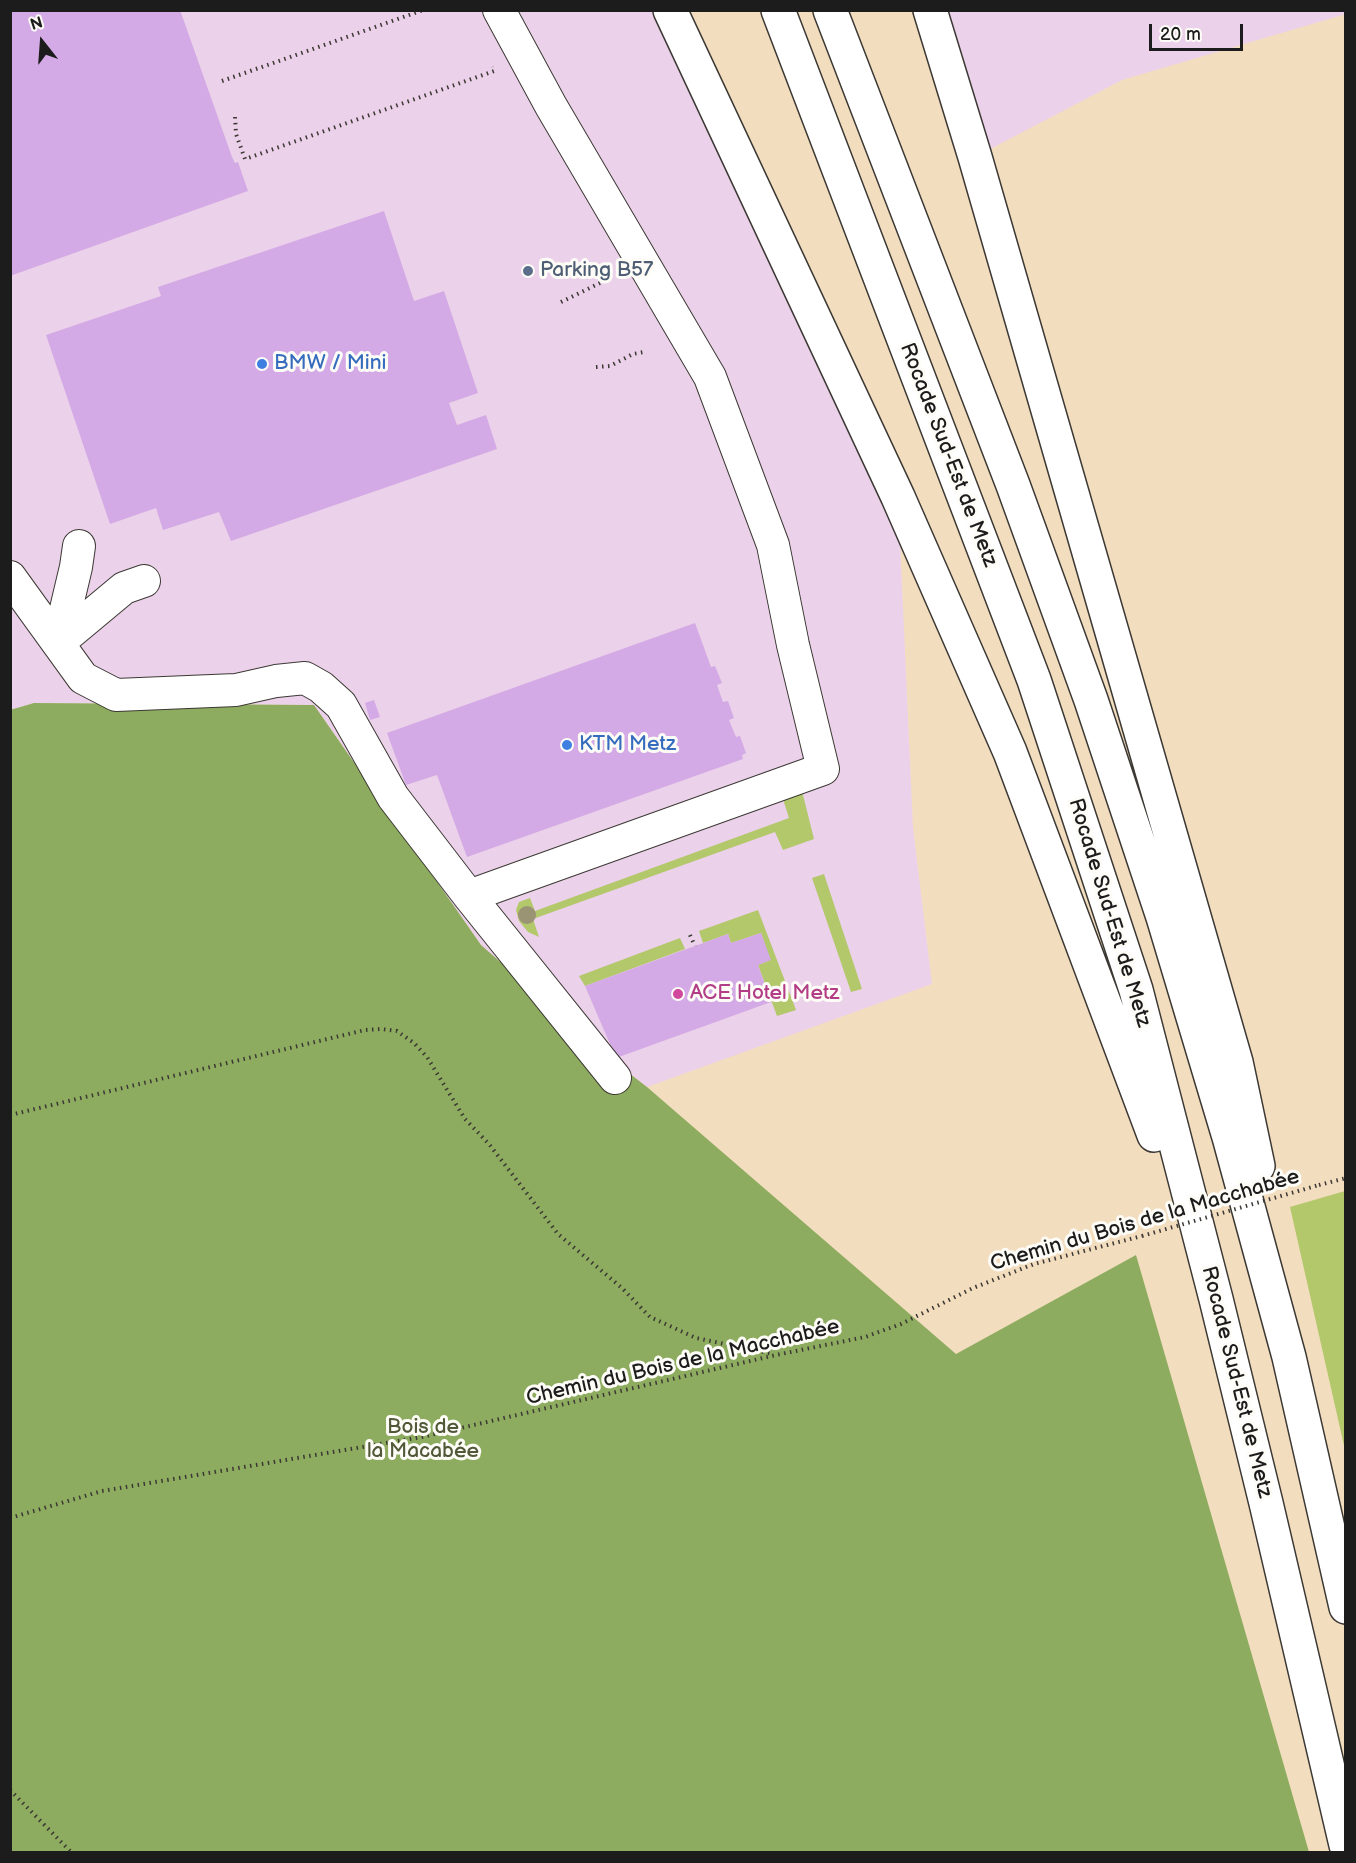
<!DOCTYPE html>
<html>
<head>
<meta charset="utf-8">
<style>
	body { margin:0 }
	#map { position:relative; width:1356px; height:1863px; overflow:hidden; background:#f3ddbf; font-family:"Balsamiq Sans",sans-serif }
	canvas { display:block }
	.frame { position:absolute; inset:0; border:12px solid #1c1c1c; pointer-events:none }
	.north { position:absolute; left:12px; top:12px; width:60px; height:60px; -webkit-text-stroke:4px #fdfcf7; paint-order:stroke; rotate:343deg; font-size:16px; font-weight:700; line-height:24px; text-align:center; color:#1c1c1c }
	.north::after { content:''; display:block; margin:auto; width:21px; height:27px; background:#1c1c1c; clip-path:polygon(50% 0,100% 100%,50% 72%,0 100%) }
	.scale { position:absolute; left:1149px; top:24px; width:94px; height:27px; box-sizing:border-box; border:3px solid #1c1c1c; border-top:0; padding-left:8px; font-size:18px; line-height:21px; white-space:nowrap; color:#1c1c1c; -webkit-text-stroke:4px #fdfcf7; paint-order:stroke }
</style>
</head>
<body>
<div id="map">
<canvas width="1356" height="1863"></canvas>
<div class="frame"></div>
<div class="north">N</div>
<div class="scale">20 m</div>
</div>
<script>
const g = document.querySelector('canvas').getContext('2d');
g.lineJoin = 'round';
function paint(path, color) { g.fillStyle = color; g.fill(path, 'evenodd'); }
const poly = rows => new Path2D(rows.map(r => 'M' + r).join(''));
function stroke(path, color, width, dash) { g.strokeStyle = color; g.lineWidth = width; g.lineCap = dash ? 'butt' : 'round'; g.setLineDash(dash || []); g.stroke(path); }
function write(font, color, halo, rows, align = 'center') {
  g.font = font + ' "Balsamiq Sans",sans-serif'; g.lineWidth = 6; g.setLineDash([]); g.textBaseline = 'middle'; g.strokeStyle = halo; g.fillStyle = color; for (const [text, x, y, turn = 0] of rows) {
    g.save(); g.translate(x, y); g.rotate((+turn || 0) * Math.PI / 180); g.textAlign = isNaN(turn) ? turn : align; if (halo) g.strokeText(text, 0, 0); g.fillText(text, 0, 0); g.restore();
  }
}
const built = poly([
	[1345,10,1346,14,1122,80,975,157,930,11],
	[11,11,670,11,898,497,913,828,932,984,647,1087,612,1060,481,945,314,705,34,703,11,710]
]);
const green = poly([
	[802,791,814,839,783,850,775,832,533,919,539,937,528,932,519,921,516,910,519,902,530,898,535,911,789,818,782,796],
	[824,874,862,989,851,992,812,878],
	[758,910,796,1010,777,1016,758,965,770,960,761,933,731,943,728,934,703,943,699,931],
	[680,938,685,949,585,986,579,976],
	[1345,1191,1346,1191,1345,1450,1290,1207]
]);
const forest = poly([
	[34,703,314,705,481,945,612,1060,647,1087,956,1354,1136,1255,1309,1852,11,1852,10,710]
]);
const building = poly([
	[10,10,180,10,232,157,235,163,238,162,248,191,10,276],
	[384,211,414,301,444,291,478,393,449,403,457,425,486,415,497,449,231,541,219,512,163,530,156,508,110,524,46,335,161,296,158,287],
	[695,623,711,667,715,666,722,683,717,685,723,702,728,701,734,718,729,720,736,737,740,736,746,753,742,755,743,759,467,857,437,775,406,785,387,733],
	[374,700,380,717,370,720,365,703],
	[761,933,771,960,758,965,771,1002,616,1058,585,986,728,934,731,943]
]);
const path = poly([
	[222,81,423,10],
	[235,117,236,134,245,159,494,71,492,67],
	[561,302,600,283],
	[596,367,610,366,633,354,644,352],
	[690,935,695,946],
	[10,1115,365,1030,381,1029,397,1031,414,1043,427,1057,465,1119,489,1144,558,1234,622,1288,650,1317,696,1338,773,1354],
	[1319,1185,1346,1178],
	[10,1518,102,1491,422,1437,776,1355,865,1337,901,1324,973,1288,1034,1264,1142,1236],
	[10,1790,71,1852]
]);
const minor = poly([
	[10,577,83,678,116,695,236,690,276,681,305,678,321,687,341,705,393,797,469,896,615,1078],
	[58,643,124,588,144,581],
	[58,643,76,567,79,546],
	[469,896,823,769,793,645,773,545,710,377,551,106,499,10]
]);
const highway = poly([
	[670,10,898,497,1010,752,1154,1135],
	[778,10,1034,680,1136,990,1216,1299,1266,1503,1346,1845],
	[830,10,1013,485,1091,700,1163,917,1229,1137,1289,1357,1346,1607],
	[930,10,975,157,1236,1062,1258,1166]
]);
const pathBridge = poly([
	[1142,1236,1319,1185]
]);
const trees = [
	[527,915]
];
const markers = [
	[528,271,6,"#5c6f8a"],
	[262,364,6,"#3f7fe0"],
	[567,745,6,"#3f7fe0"],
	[678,994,6,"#d1479c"]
];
const serviceNames = [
	["Parking B57",540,271]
];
const shopNames = [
	["BMW / Mini",274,364],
	["KTM Metz",579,745]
];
const streetNames = [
	["Rocade Sud-Est de Metz",948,455,69],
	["Rocade Sud-Est de Metz",1109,913,73],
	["Chemin du Bois de la Macchabée",1145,1221,-16],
	["Chemin du Bois de la Macchabée",683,1363,-13],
	["Rocade Sud-Est de Metz",1236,1382,76]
];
const hotelNames = [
	["ACE Hotel Metz",690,994]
];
const parkNames = [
	["Bois de",423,1428],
	["la Macabée",423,1452]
];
paint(built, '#ecd1ea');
paint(green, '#b3c76b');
paint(forest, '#8eac5f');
paint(building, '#d3aae5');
stroke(minor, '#3c3934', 34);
stroke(highway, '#3c3934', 36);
stroke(path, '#3c3934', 4, [1.5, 4.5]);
stroke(minor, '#fff', 32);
stroke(highway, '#fff', 33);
stroke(pathBridge, '#3c3934', 4, [1.5, 4.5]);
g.fillStyle = '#9a9475';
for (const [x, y] of trees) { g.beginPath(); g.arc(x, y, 9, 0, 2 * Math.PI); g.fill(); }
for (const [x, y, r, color] of markers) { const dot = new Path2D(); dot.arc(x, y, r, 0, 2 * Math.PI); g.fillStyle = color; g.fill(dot); stroke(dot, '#fdfcf7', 2); }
write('21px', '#4e5e75', '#fdfcf7', serviceNames, 'left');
write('21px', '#366cbe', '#fdfcf7', shopNames, 'left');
write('21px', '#1c1c1c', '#fdfcf7', streetNames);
write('21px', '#b23c85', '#fdfcf7', hotelNames, 'left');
write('21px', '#515838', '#fdfcf7', parkNames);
</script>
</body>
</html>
